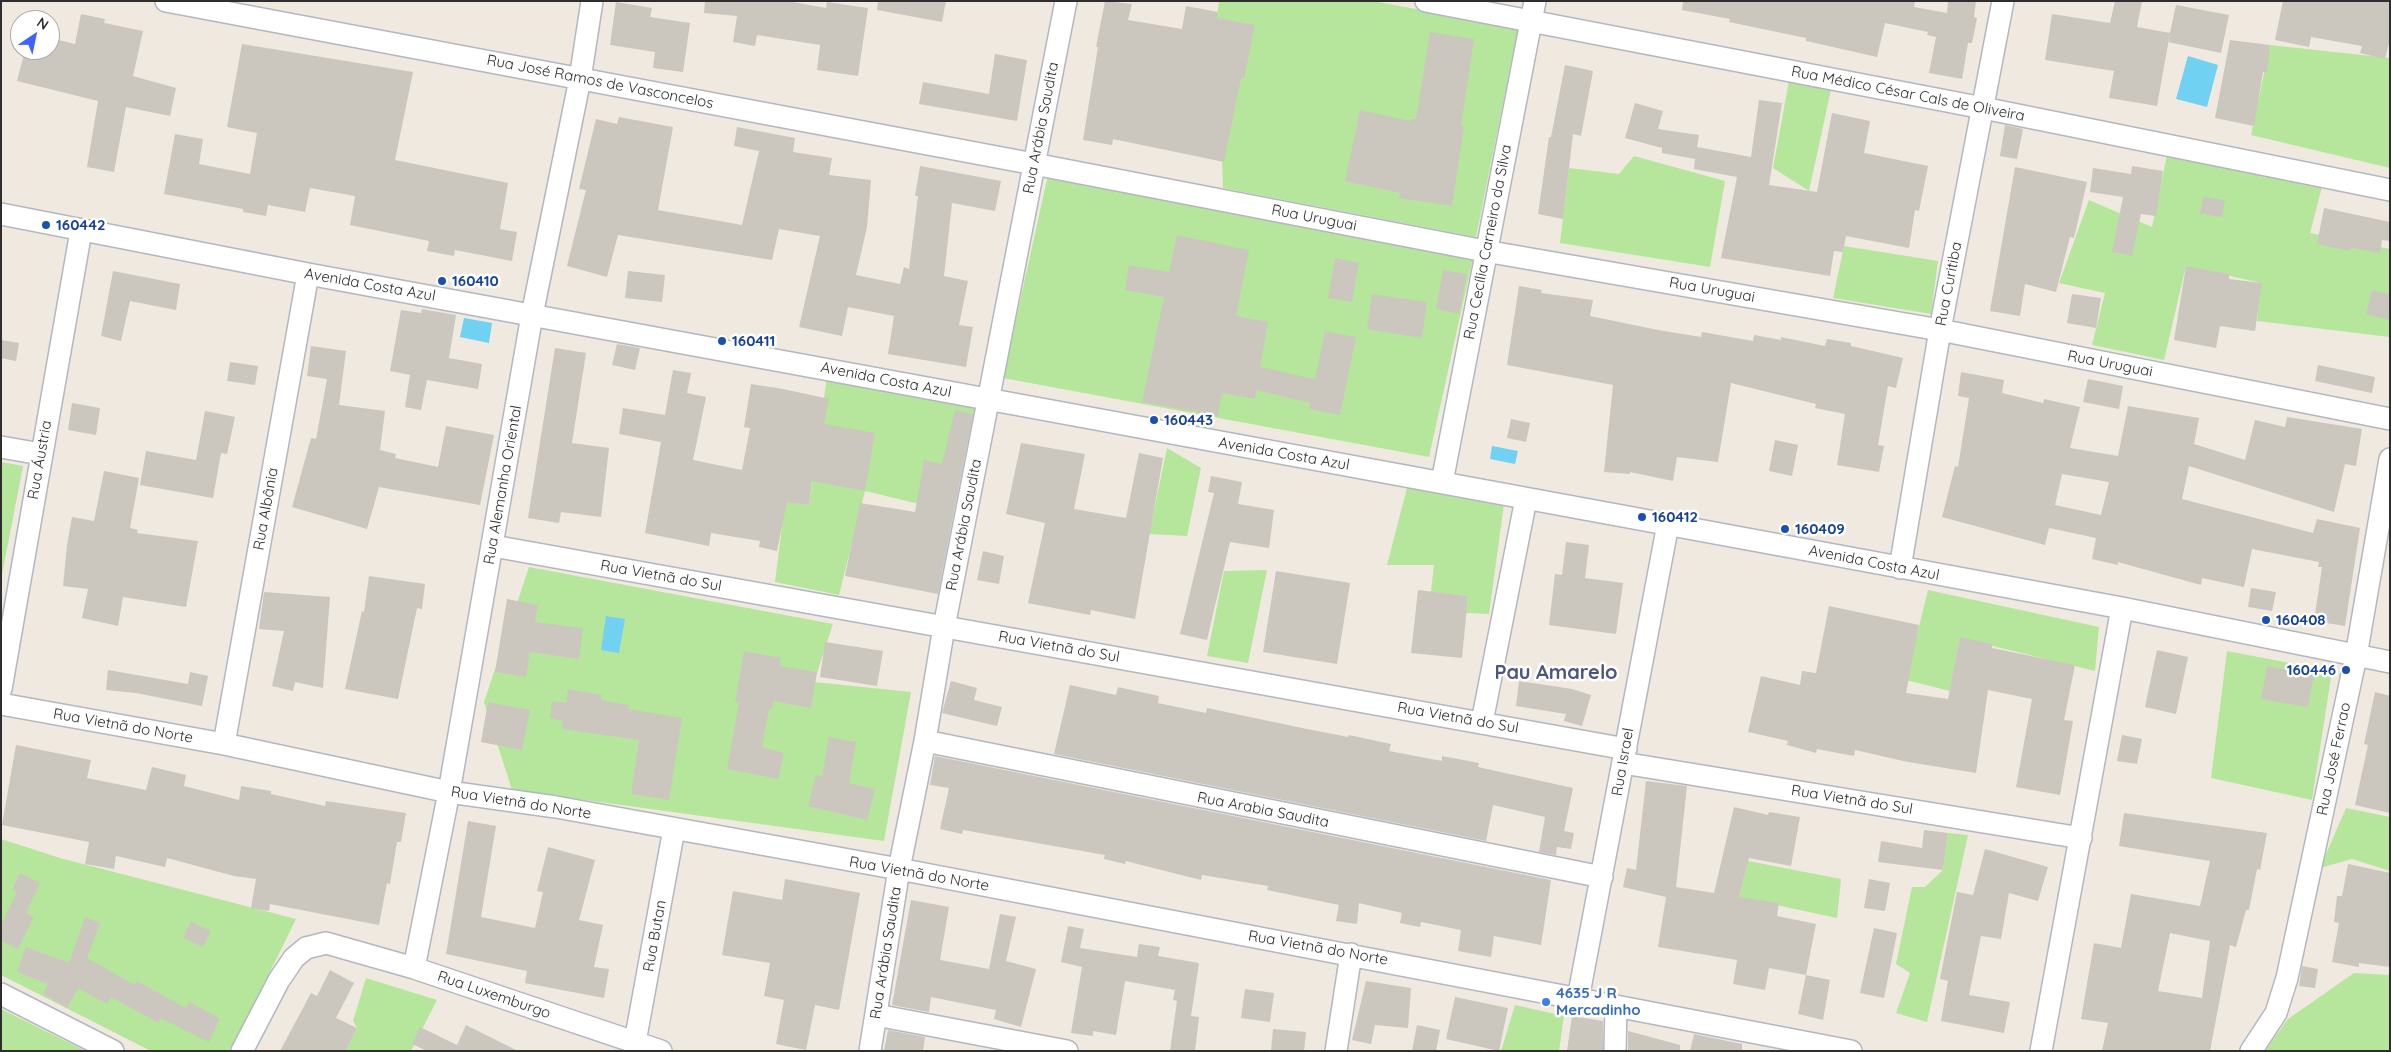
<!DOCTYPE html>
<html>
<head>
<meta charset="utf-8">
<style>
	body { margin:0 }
	#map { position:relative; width:2391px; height:1052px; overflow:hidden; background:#efe9e0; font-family:Quicksand,sans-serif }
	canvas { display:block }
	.frame { position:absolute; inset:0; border:2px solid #2e2e2e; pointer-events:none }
	.north { position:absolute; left:10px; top:10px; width:50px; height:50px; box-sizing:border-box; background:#fff; border:1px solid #ababab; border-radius:50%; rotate:34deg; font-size:14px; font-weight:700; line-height:20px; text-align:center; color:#2e2e2e }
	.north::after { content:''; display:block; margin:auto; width:18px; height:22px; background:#3d62ff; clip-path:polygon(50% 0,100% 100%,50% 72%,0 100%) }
</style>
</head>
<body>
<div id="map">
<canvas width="2391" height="1052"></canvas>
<div class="frame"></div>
<div class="north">N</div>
</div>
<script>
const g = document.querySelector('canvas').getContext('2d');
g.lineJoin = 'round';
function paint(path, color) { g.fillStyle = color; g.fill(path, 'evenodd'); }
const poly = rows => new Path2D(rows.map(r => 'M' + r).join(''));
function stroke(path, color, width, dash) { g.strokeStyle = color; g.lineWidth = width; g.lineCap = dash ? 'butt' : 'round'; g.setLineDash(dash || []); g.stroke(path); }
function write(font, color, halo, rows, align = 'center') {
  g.font = font + ' Quicksand,sans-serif'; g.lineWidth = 5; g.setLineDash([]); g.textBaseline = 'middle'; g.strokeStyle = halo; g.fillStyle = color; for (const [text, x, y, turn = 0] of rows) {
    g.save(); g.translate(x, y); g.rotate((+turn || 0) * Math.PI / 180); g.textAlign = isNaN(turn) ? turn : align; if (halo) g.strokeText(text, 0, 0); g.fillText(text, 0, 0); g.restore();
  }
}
const green = poly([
	[1219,1,1373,1,1518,28,1476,237,1223,188,1217,18],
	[2270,45,2390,58,2390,168,2251,135],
	[1789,81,1831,90,1809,191,1773,168],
	[2167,155,2323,183,2310,233,2390,249,2390,337,2257,321,2261,283,2186,266,2164,360,2092,345,2105,293,2059,283,2089,200,2152,227],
	[1634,156,1725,181,1710,267,1560,243,1569,168,1619,174],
	[1048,175,1473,258,1429,457,1003,378],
	[1844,246,1938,261,1931,314,1833,298],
	[827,377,975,407,953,512,865,491,839,595,775,582,782,527,766,498,809,505],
	[1167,448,1201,468,1187,536,1149,534],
	[1,462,23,466,1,580],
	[1407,488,1504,504,1489,614,1466,613,1468,596,1431,592,1434,565,1387,565],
	[529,567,833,624,814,682,911,692,884,841,512,790,484,702],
	[1267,570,1248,663,1207,656,1224,571],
	[1928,590,2099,627,2095,671,1960,638,1950,691,1906,680],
	[2227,651,2332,671,2312,800,2211,778],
	[2346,808,2390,817,2390,871,2352,859,2320,868],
	[1948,833,1968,835,1927,1022,1896,1013,1910,973,1896,964,1912,887,1925,887,1943,870],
	[1,839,60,858,296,919,231,1051,151,1051,1,975],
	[1748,861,1841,879,1837,918,1739,897],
	[2354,973,2390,975,2390,1051,2265,1051,2288,1019],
	[366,978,437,1000,411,1051,346,1051,357,1028,353,1021],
	[1515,1005,1564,1016,1559,1051,1501,1051],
	[1,1009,86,1051,1,1051]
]);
const water = poly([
	[2188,56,2218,65,2207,107,2176,99],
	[464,318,492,323,489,343,460,337],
	[1492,446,1518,451,1515,464,1490,459],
	[606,616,625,619,619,653,601,650]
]);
const building = poly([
	[705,1,787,1,826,8,827,2,868,8,858,76,817,70,820,45,757,35,755,46,733,42,737,16,704,13],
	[878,1,946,1,942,22,877,10],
	[1105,1,1132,4,1128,20,1182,29,1186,6,1218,12,1217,18,1255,25,1244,79,1241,78,1224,162,1113,139,1112,145,1083,140,1098,47,1096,47],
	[1683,1,1915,1,1914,7,1947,13,1948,1,1976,1,1974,17,1977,18,1972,43,1968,43,1962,79,1929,73,1936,37,1927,35,1928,32,1885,23,1877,57,1806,41,1806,38,1729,22,1730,19,1682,10],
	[2115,1,2142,1,2137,27,2170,33,2157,106,2109,98,2114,71,2045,60,2052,14,2110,23],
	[2283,1,2390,1,2390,39,2385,59,2360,53,2362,46,2311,37,2309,47,2275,40],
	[616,2,652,8,650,17,690,23,683,72,653,68,655,52,610,45],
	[2176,5,2229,15,2221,53,2168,42],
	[81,14,105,19,104,23,143,31,133,76,176,88,170,116,126,107,114,172,87,167,98,101,17,81,25,50,50,50,50,38,75,44],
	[1430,32,1474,39,1461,126,1464,127,1452,206,1399,198,1400,193,1345,181,1360,110,1411,121,1411,119,1416,119],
	[2230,40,2270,45,2267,73,2263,72,2254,126,2215,118],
	[242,44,413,72,395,160,508,183,500,229,517,232,512,261,455,250,454,256,427,251,429,241,350,225,355,196,310,188,305,212,268,205,266,216,243,212,243,209,164,194,175,134,203,139,199,164,250,174,257,133,227,127],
	[995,54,1027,60,1017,121,919,104,923,82,989,94],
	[1565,65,1593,71,1581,136,1573,134,1563,219,1538,214,1549,137,1551,137],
	[1759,100,1782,103,1769,185,1817,192,1832,113,1870,121,1864,153,1928,166,1919,211,1915,210,1909,248,1846,236,1843,252,1834,251,1830,276,1721,258,1737,177,1694,169,1695,159,1662,153,1662,148,1625,138,1635,103,1663,111,1658,129,1699,135,1697,147,1751,157],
	[619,117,673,127,658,210,742,225,759,151,734,146,737,127,795,138,793,152,832,158,829,175,871,180,867,227,856,275,900,284,904,267,909,269,918,196,915,196,920,166,1001,181,995,211,952,203,944,276,968,281,959,325,973,327,966,367,888,354,894,316,848,307,842,336,799,327,820,236,779,229,772,260,618,235,607,277,567,266,586,190,579,189,596,119,617,124],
	[2005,125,2023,129,2017,159,2000,156],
	[2132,166,2163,171,2156,216,2141,214,2132,256,2112,252,2123,197,2090,192,2093,168,2131,174],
	[2015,167,2087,182,2074,238,2070,237,2056,292,2025,284,2020,316,1990,311],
	[2203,197,2225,200,2222,217,2200,214],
	[2324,208,2390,222,2390,241,2382,240,2380,253,2351,248,2350,251,2317,244],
	[1177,235,1249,250,1236,316,1268,322,1260,367,1315,379,1325,331,1356,337,1340,415,1309,409,1310,403,1256,390,1255,399,1222,393,1218,416,1142,402,1164,297,1125,290,1129,265,1169,272],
	[1335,258,1359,263,1352,302,1328,298],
	[2186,266,2229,274,2229,279,2262,283,2255,331,2220,326,2216,348,2174,340],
	[1443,270,1467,274,1459,314,1436,309],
	[113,271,180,284,176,310,130,301,121,341,101,336],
	[628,271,665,275,662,302,625,298],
	[1519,286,1542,290,1541,293,1593,300,1590,316,1658,330,1701,337,1702,332,1753,341,1754,335,1781,340,1781,337,1825,346,1827,339,1851,343,1851,346,1903,358,1896,388,1888,386,1878,445,1884,446,1879,472,1837,465,1845,414,1815,408,1816,404,1731,383,1718,462,1677,457,1673,481,1630,472,1630,474,1604,472,1613,385,1507,365],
	[2372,290,2390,294,2390,320,2366,314],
	[1372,294,1427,302,1422,338,1367,329],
	[2072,294,2101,298,2096,328,2067,323],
	[422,309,456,315,449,358,482,364,478,389,427,380,421,410,405,407,410,375,390,371,401,310,421,313],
	[1,340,19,343,16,361,1,358],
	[617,344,640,348,635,370,612,365],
	[311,346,346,351,339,405,385,411,380,450,396,454,395,458,438,467,446,426,494,435,480,505,379,487,367,529,292,507,311,438,316,439,327,379,307,376],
	[555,348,586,353,572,443,609,448,601,517,561,512,559,523,528,518],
	[230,362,258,366,255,385,227,381],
	[2318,365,2375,377,2372,393,2315,381],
	[673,370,691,373,687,393,706,397,693,460,742,470,750,428,744,427,751,384,783,389,829,399,824,424,875,433,865,491,812,481,809,505,787,502,777,551,759,547,760,541,711,533,709,546,645,533,661,442,619,434,623,408,665,415],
	[1961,372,2004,380,2002,393,2043,403,2044,399,2080,407,2070,448,2118,456,2128,406,2199,418,2194,444,2245,460,2255,420,2285,427,2287,417,2362,429,2356,466,2345,464,2334,512,2189,466,2182,499,2313,533,2317,519,2360,528,2345,626,2314,621,2322,567,2318,567,2319,562,2252,549,2244,587,2202,578,2201,585,2118,562,2118,565,2092,559,2096,538,2049,528,2045,545,1942,517,1955,466,1958,467,1969,398,1958,396],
	[2062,474,2109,482,2101,515,2055,505],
	[2088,379,2123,386,2119,409,2083,402],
	[72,403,100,408,96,435,68,430],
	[955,410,973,414,938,594,845,576,860,503,915,512,924,460,942,464],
	[205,411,235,417,227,454,221,453,213,498,140,485,146,451,196,460],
	[1511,419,1530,423,1526,442,1507,438],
	[1775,440,1798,445,1792,476,1769,471],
	[1021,443,1085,454,1074,509,1126,518,1139,453,1163,458,1135,619,1091,610,1090,615,1028,603,1045,523,1006,514],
	[104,471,139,478,130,528,138,530,137,533,198,541,186,607,123,597,118,626,82,618,88,589,63,586,67,545,72,517,94,521],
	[1211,476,1242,482,1238,504,1274,510,1269,548,1230,542,1207,640,1180,634,1214,493,1208,492],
	[1566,542,1589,545,1585,578,1623,583,1616,634,1549,625,1555,574,1562,575],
	[983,551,1004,556,999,584,977,580],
	[1276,571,1350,583,1337,664,1263,652],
	[369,576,425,584,422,609,417,608,398,699,345,689,362,611,364,612],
	[2251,588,2276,592,2272,611,2248,607],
	[1418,590,1468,596,1462,658,1411,653],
	[264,592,330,597,323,688,295,682,293,691,272,686,284,631,259,629],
	[507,599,538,605,535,622,583,628,579,659,530,652,526,677,495,672],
	[1829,606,1919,625,1906,693,1948,699,1960,637,1992,644,1992,648,2075,665,2064,720,2073,721,2060,795,2016,787,2032,699,1988,690,1976,773,1908,762,1855,750,1854,756,1817,749,1816,753,1787,745,1788,741,1748,732,1761,676,1800,685,1802,671,1816,673],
	[825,642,883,651,877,686,820,677],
	[2157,650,2188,657,2176,714,2145,707],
	[744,651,781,658,780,666,817,672,811,708,773,701,772,709,769,709,762,747,784,753,778,779,727,769,739,703,735,702],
	[2267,666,2314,675,2308,707,2261,699],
	[108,670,188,684,190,672,208,676,202,706,136,693,106,690],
	[951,681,977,688,974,700,1002,707,997,726,942,713],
	[1519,681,1572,689,1591,695,1582,726,1564,721,1566,714,1516,706],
	[1070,685,1116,695,1118,687,1159,696,1158,703,1206,713,1207,708,1302,728,1348,737,1349,735,1391,744,1389,751,1442,761,1442,756,1479,763,1478,767,1573,788,1564,831,1574,833,1571,849,1557,847,1556,855,1539,852,1545,817,1493,805,1486,841,1054,754],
	[568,689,602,695,601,700,629,705,628,709,682,718,669,800,631,794,639,740,562,729,563,721,550,718,552,701,566,703],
	[2375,692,2390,696,2390,813,2355,805,2368,745,2364,744],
	[488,702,530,710,522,750,481,742],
	[2122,735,2142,739,2137,764,2117,761],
	[829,737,856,742,849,783,875,789,867,820,808,806,816,775,822,776],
	[16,745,91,760,87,778,146,790,152,767,186,775,184,786,239,800,241,786,271,791,271,794,325,806,326,801,406,813,401,842,397,842,390,884,387,883,379,925,270,904,269,911,251,908,256,879,234,876,167,858,165,867,116,856,114,869,85,864,89,842,2,825],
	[935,756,1551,880,1541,945,1494,936,1491,957,1458,951,1461,930,1421,922,1420,927,1400,923,1402,913,1359,903,1357,924,1336,921,1339,905,1267,890,1268,886,1202,875,1201,880,1126,861,1125,864,1104,859,1105,855,963,830,962,834,940,829,949,788,930,785],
	[1646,781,1687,786,1676,887,1714,893,1734,807,1768,815,1769,812,1800,817,1791,866,1749,858,1739,897,1779,903,1777,916,1816,924,1806,975,1769,968,1765,990,1733,984,1737,960,1658,947,1666,897,1623,887,1627,868,1636,870],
	[2124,813,2267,833,2260,870,2257,869,2249,910,2246,910,2236,947,2230,945,2210,1051,2102,1051,2108,1023,2081,1019,2094,943,2121,948,2131,894,2200,906,2210,861,2119,846],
	[2170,933,2210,941,2202,998,2158,991],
	[468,821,496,826,481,917,535,928,543,892,537,891,548,847,595,860,579,920,603,925,594,967,609,969,604,998,525,983,527,971,446,954],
	[1924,830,1948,833,1943,870,1878,862,1881,841,1922,848],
	[1985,849,2048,867,2038,901,2009,893,2001,939,1981,936,1969,995,2010,1002,2004,1033,1941,1021,1948,981,1940,979,1957,892,1973,895],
	[2348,864,2390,873,2390,967,2359,963,2359,967,2332,962,2339,923,2334,922,2337,896,2342,896],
	[20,873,40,883,26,913,34,917,18,949,1,941,1,925,17,892,12,890],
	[785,879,860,893,839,1010,815,1005,806,1050,776,1044,784,1000,764,996,770,963,722,955,733,891,782,900],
	[1869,879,1890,883,1885,911,1864,908],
	[911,900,949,907,940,960,989,969,1000,914,1016,917,1006,961,1036,969,1021,1027,994,1019,996,1010,931,997,929,1012,892,1005],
	[85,917,100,923,87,958,135,985,137,981,186,1008,189,1002,220,1018,209,1042,161,1018,158,1023,111,997,107,1004,78,988,67,1008,43,994,48,984,17,972,26,947,69,963],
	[191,921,211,931,203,947,183,938],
	[1068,926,1084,929,1080,948,1137,957,1139,944,1160,947,1158,956,1199,963,1191,1016,1199,1017,1195,1051,1170,1051,1177,1001,1173,1000,1175,990,1125,981,1116,1035,1093,1031,1093,1036,1071,1033,1082,967,1061,962],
	[1874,928,1897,933,1884,998,1860,993],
	[2302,966,2318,969,2315,988,2299,986],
	[330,970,354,983,336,1018,357,1028,346,1051,280,1051,311,993,317,996],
	[1806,975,1830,980,1823,1020,1798,1014],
	[1366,981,1411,988,1408,1028,1375,1025,1371,1044,1352,1040],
	[1245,989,1274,993,1270,1022,1241,1018],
	[1455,997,1508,1008,1499,1051,1446,1039],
	[1572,1016,1603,1021,1603,1051,1567,1051],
	[466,1025,518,1051,427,1051,412,1044,420,1027,457,1045],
	[1417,1025,1440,1030,1436,1051,1412,1051],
	[1273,1029,1306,1032,1304,1051,1271,1051],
	[888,1030,925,1037,923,1051,884,1051],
	[1628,1031,1680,1045,1680,1051,1628,1051],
	[1694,1034,1742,1044,1742,1051,1690,1051]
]);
const minor = poly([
	[166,1,1034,164,1485,251,1940,330,2390,419],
	[1426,1,1983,108,2390,190],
	[1,214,308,274,2122,608,2390,662],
	[1,447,41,454],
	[1442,482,1535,1],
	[493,546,1626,749],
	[1900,568,1940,330,2003,1],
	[1,689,81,231],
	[1,704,224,744,449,792,556,807,899,869,1851,1051],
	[1482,722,1526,499],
	[925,741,1602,877],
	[224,744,308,274],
	[1623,763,2081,838],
	[414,968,449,792,532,315,580,79,592,1],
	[1,994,113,1051],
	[1578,999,1668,524],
	[876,1015,1067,1051],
	[635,1042,674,829],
	[242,1051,279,980,294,958,306,948,326,943,414,968,661,1051],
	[870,1051,899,869,925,741,944,627,1066,1],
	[1336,1051,1351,954],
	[1615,1051,1616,1007],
	[2041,1051,2122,608],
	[2251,1051,2276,1013,2287,978,2356,656,2390,459]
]);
const markers = [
	[46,225,5,"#1a4fb4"],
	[442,281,5,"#1a4fb4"],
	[722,341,5,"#1a4fb4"],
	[1154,420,5,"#1a4fb4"],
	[1642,517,5,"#1a4fb4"],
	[1785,529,5,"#1a4fb4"],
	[2266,620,5,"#1a4fb4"],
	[2346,670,5,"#1a4fb4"],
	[1546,1002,5,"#3f7fe0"]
];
const streetNames = [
	["Rua José Ramos de Vasconcelos",600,82,11],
	["Rua Médico César Cals de Oliveira",1908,94,11],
	["Rua Arábia Saudita",1041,128,-79],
	["Rua Uruguai",1314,218,11],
	["Rua Cecília Carneiro da Silva",1488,242,-79],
	["Rua Curitiba",1949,284,-79],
	["Avenida Costa Azul",370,285,10],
	["Rua Uruguai",1712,290,10],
	["Rua Uruguai",2110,364,11],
	["Avenida Costa Azul",886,380,11],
	["Avenida Costa Azul",1284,454,10],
	["Rua Áustria",40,460,-80],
	["Rua Alemanha Oriental",503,485,-80],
	["Rua Albânia",266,509,-80],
	["Rua Arábia Saudita",964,525,-79],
	["Avenida Costa Azul",1874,563,11],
	["Rua Vietnã do Sul",661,576,10],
	["Rua Vietnã do Sul",1059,647,10],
	["Rua Vietnã do Sul",1458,718,10],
	["Rua Vietnã do Norte",123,726,10],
	["Rua José Ferrao",2334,759,-78],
	["Rua Israel",1623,762,-80],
	["Rua Vietnã do Sul",1852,800,9],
	["Rua Vietnã do Norte",521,803,9],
	["Rua Arabia Saudita",1263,810,11],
	["Rua Vietnã do Norte",919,874,10],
	["Rua Butan",655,936,-80],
	["Rua Vietnã do Norte",1318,948,10],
	["Rua Arábia Saudita",886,953,-81],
	["Rua Luxemburgo",494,995,19]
];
const transitNames = [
	["160442",56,225],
	["160410",452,281],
	["160411",732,341],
	["160443",1164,420],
	["160412",1652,517],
	["160409",1795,529],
	["160408",2276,620],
	["160446",2336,670,"right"]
];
const shopNames = [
	["4635 J R",1556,993],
	["Mercadinho",1556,1010]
];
const districtNames = [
	["Pau Amarelo",1556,673]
];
paint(green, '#b6e69c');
paint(water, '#71d1f3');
paint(building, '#cbc7be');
stroke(minor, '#b4b6c1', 24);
stroke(minor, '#fff', 21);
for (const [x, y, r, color] of markers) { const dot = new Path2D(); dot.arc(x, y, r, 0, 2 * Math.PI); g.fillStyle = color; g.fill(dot); stroke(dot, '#fff', 2); }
write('15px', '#2e2e2e', '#fff', streetNames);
write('bold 15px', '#164399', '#fff', transitNames, 'left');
write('bold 15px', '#366cbe', '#fff', shopNames, 'left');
write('bold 20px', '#4c5581', '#fff', districtNames);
</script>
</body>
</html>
